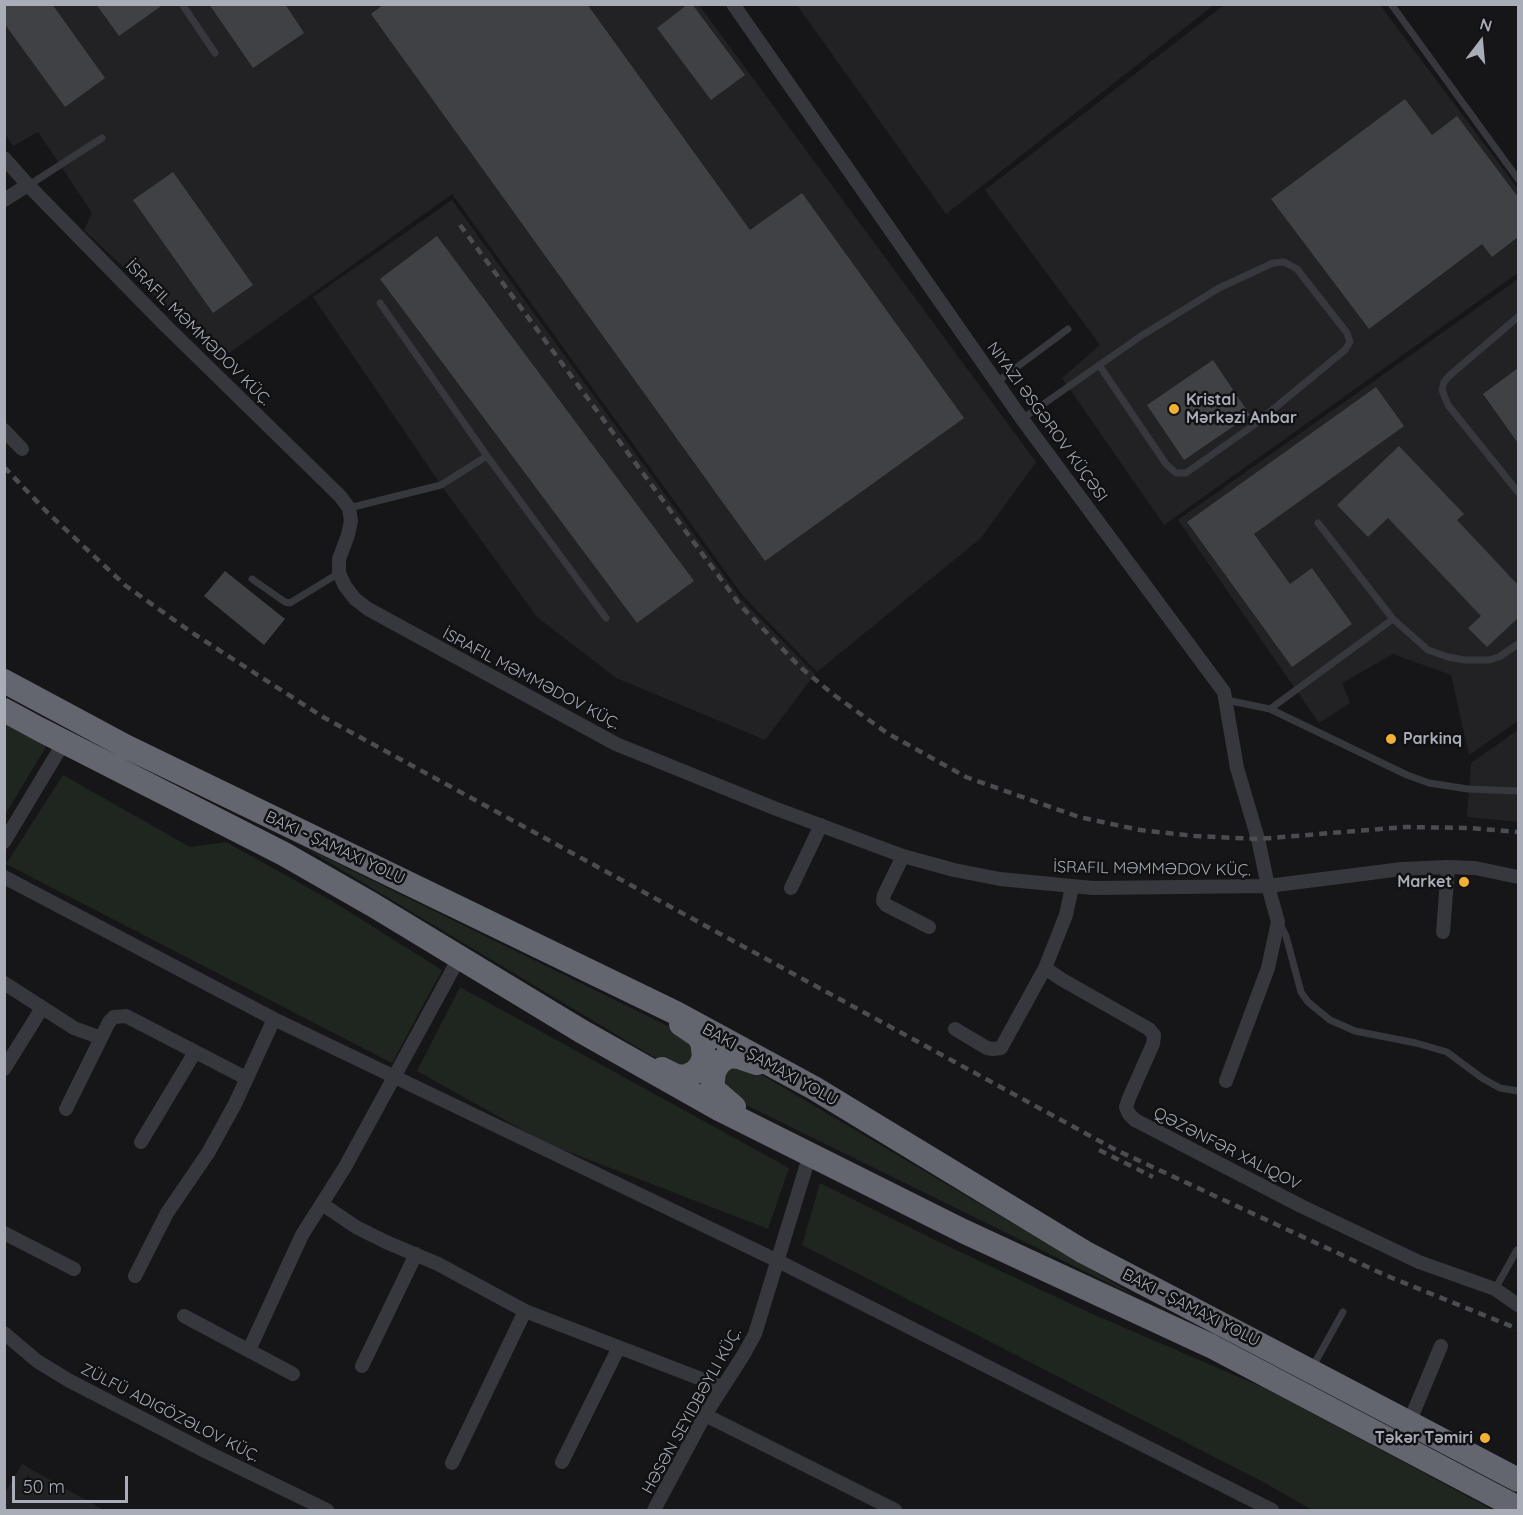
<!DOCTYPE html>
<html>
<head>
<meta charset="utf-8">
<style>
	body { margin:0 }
	#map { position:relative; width:1523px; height:1515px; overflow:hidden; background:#161618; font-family:Quicksand,sans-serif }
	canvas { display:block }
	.frame { position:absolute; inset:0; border:6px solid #a8adb8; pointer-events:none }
	.north { position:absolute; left:1451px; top:12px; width:60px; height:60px; -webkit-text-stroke:4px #111113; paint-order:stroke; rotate:16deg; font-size:16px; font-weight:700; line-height:24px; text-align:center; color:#a8adb8 }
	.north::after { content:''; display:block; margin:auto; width:21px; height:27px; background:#a8adb8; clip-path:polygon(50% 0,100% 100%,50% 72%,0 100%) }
	.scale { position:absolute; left:12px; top:1476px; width:116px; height:27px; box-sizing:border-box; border:3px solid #a8adb8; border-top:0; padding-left:8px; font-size:18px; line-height:21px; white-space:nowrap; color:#a8adb8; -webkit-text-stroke:4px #111113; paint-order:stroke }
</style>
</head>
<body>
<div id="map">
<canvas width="1523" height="1515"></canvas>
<div class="frame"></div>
<div class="north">N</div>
<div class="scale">50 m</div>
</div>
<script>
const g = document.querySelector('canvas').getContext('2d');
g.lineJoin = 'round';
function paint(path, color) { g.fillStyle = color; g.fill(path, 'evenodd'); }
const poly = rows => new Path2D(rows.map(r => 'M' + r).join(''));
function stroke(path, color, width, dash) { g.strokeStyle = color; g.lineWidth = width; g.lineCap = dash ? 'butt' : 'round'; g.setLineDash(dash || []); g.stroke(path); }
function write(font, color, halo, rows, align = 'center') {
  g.font = font + ' Quicksand,sans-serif'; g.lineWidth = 5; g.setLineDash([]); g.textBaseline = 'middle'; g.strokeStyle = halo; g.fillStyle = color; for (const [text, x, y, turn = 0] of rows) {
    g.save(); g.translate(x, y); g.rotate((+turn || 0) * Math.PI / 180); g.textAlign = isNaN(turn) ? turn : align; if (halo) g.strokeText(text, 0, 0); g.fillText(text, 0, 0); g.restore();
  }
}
const built = poly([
	[4,5,699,5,1036,462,981,538,817,672,743,596,452,194,221,359,84,230,92,213,38,132,13,146,5,134],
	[797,5,1214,5,946,214],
	[1224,5,1380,5,1518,189,1518,273,1164,525,1062,378,1100,345,985,190],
	[452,200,741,599,815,674,765,740,616,678,537,617,441,485,313,297],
	[1518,279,1518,721,1469,755,1451,675,1393,654,1342,683,1350,703,1319,723,1178,520],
	[1518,730,1518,822,1467,817,1471,763],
	[22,1464,104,1510,5,1510,5,1493]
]);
const green = poly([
	[5,722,47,745,5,815],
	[63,775,190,847,226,842,332,901,442,970,392,1063,6,864],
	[300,845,682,1033,693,1042,694,1056,689,1063,678,1067,662,1062],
	[460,987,789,1168,768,1229,546,1143,417,1071],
	[736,1065,757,1072,1139,1298,740,1102,724,1091,724,1074,728,1068],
	[820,1183,937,1241,1088,1312,1267,1389,1493,1510,1312,1510,1265,1483,802,1245]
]);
const building = poly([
	[4,4,52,4,105,78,65,107,4,23],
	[96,4,164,4,119,36],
	[209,4,285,4,304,33,253,68],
	[384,4,587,4,750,230,802,193,964,418,765,561,371,14],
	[688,4,692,4,745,75,711,100,657,28],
	[1405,99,1432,135,1457,116,1518,197,1518,237,1492,257,1482,244,1369,329,1271,199],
	[173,172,253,285,213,313,133,200],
	[437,236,694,581,637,623,380,279],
	[1213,360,1250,415,1184,460,1147,405],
	[1518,368,1518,443,1483,394],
	[1376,387,1404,426,1254,534,1290,584,1312,568,1352,624,1292,667,1187,522],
	[1399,446,1464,514,1457,520,1518,585,1518,618,1487,647,1468,628,1481,616,1388,518,1368,537,1337,505],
	[225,571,285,619,264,645,204,596]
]);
const lane = poly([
	[182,4,215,53],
	[1391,4,1518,179],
	[29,185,102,138],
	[380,303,487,456,606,618],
	[1518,317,1449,376,1444,382,1442,390,1448,405,1518,492],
	[997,382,1068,329],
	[1022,419,1141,336,1219,288,1273,263,1284,262,1297,269,1347,333,1350,342,1345,350,1254,425,1186,473,1176,473,1166,464,1099,365],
	[349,508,441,485,487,456],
	[1318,523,1393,619,1428,650,1448,657,1465,660,1489,660,1499,657,1518,644],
	[252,579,285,602,290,603,339,573],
	[1226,700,1270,709,1407,775,1429,783,1468,789,1518,791],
	[1270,709,1393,619],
	[1280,924,1286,936,1301,992,1308,1002,1330,1020,1355,1031,1416,1043,1447,1052,1482,1078,1500,1088,1518,1091],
	[1495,1289,1517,1250],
	[1312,1368,1343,1312]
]);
const street = poly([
	[733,4,1022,419,1224,692,1237,768,1258,839,1268,886,1278,922,1268,968,1226,1081],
	[4,158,28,185,164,324,340,496,349,508,351,521,348,535,339,559,339,573,345,586,355,599,368,609,616,744,774,808,903,856,954,870,1000,879,1093,888,1268,886,1402,869,1448,867,1475,868,1518,877],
	[4,200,28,185],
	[4,430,22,449],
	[4,842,64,742],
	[903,856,884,895,883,901,886,905,929,927],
	[4,877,274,1019,778,1261,1272,1510],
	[1072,887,1066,915,1045,968,1061,979,1149,1029,1154,1035,1153,1044,1129,1098,1126,1107,1129,1114,1135,1120,1301,1206,1419,1262,1495,1289,1518,1305],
	[791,888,821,825],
	[1443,932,1448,867],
	[4,983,74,1028,101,1038],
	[955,1029,987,1048,993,1049,1001,1048,1045,968],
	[4,1069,42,1008],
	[66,1109,109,1022,114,1017,126,1016,246,1078],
	[141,1142,195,1052],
	[322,1204,356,1227,386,1242,438,1264,525,1311,722,1387],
	[4,1233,74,1269],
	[135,1276,167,1213,208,1153,235,1104,274,1019],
	[184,1316,293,1374],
	[4,1333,37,1361,68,1380,207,1452,327,1510],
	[249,1350,302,1235,345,1167,459,958],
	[362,1366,416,1254],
	[705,1415,895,1510],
	[1409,1423,1441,1346],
	[562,1462,619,1347],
	[452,1463,525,1311],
	[654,1510,705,1415,744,1354,755,1334,810,1154]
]);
const highway = poly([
	[4,681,125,746,676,1013,814,1088,1084,1252,1518,1480],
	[4,710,39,729,284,854,373,905,581,1031,719,1109,963,1231,1211,1346,1518,1508],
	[662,1069,676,1076,685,1077,695,1072,701,1065,704,1056,702,1041,697,1035,681,1024],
	[734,1107,712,1088,714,1071,720,1062,729,1056,739,1057,757,1063]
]);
const rail = poly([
	[460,225,740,605,800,667,834,695,887,733,966,777,1079,817,1140,830,1195,836,1258,839,1405,827,1470,828,1518,832],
	[4,467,48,513,126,586,194,634,323,717,1116,1150,1385,1275,1518,1329],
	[1099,1150,1153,1177]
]);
const markers = [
	[1174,409,6,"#f2b134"],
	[1391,739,6,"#f2b134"],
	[1464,882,6,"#f2b134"],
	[1485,1438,6,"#f2b134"]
];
const streetNames = [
	["İSRAFIL MƏMMƏDOV KÜÇ.",198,333,45],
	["NIYAZI ƏSGƏROV KÜÇƏSI",1047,422,54],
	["İSRAFIL MƏMMƏDOV KÜÇ.",531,679,28],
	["BAKI - ŞAMAXI YOLU",335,848,25],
	["İSRAFIL MƏMMƏDOV KÜÇ.",1152,869,1],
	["BAKI - ŞAMAXI YOLU",770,1065,29],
	["QƏZƏNFƏR XALIQOV",1227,1149,27],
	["BAKI - ŞAMAXI YOLU",1191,1308,27],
	["HƏSƏN SEYIDBƏYLI KÜÇ.",692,1411,-61],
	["ZÜLFÜ ADIGÖZƏLOV KÜÇ.",170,1413,27]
];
const poiNames = [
	["Kristal",1186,400],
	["Mərkəzi Anbar",1186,418],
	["Parkinq",1403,739],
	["Market",1452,882,"right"],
	["Təkər Təmiri",1473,1438,"right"]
];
paint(built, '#222225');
paint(green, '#1e261f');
paint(building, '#404145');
stroke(lane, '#37383d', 7);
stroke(street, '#37383d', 14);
stroke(highway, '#63666e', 24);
stroke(rail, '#4a4c52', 4.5, [8, 6]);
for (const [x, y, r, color] of markers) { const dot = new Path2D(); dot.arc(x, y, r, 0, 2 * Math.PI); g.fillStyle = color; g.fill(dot); stroke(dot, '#111113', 2); }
write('16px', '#a8adb8', '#111113', streetNames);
write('bold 16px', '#a8adb8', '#111113', poiNames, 'left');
</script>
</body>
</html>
